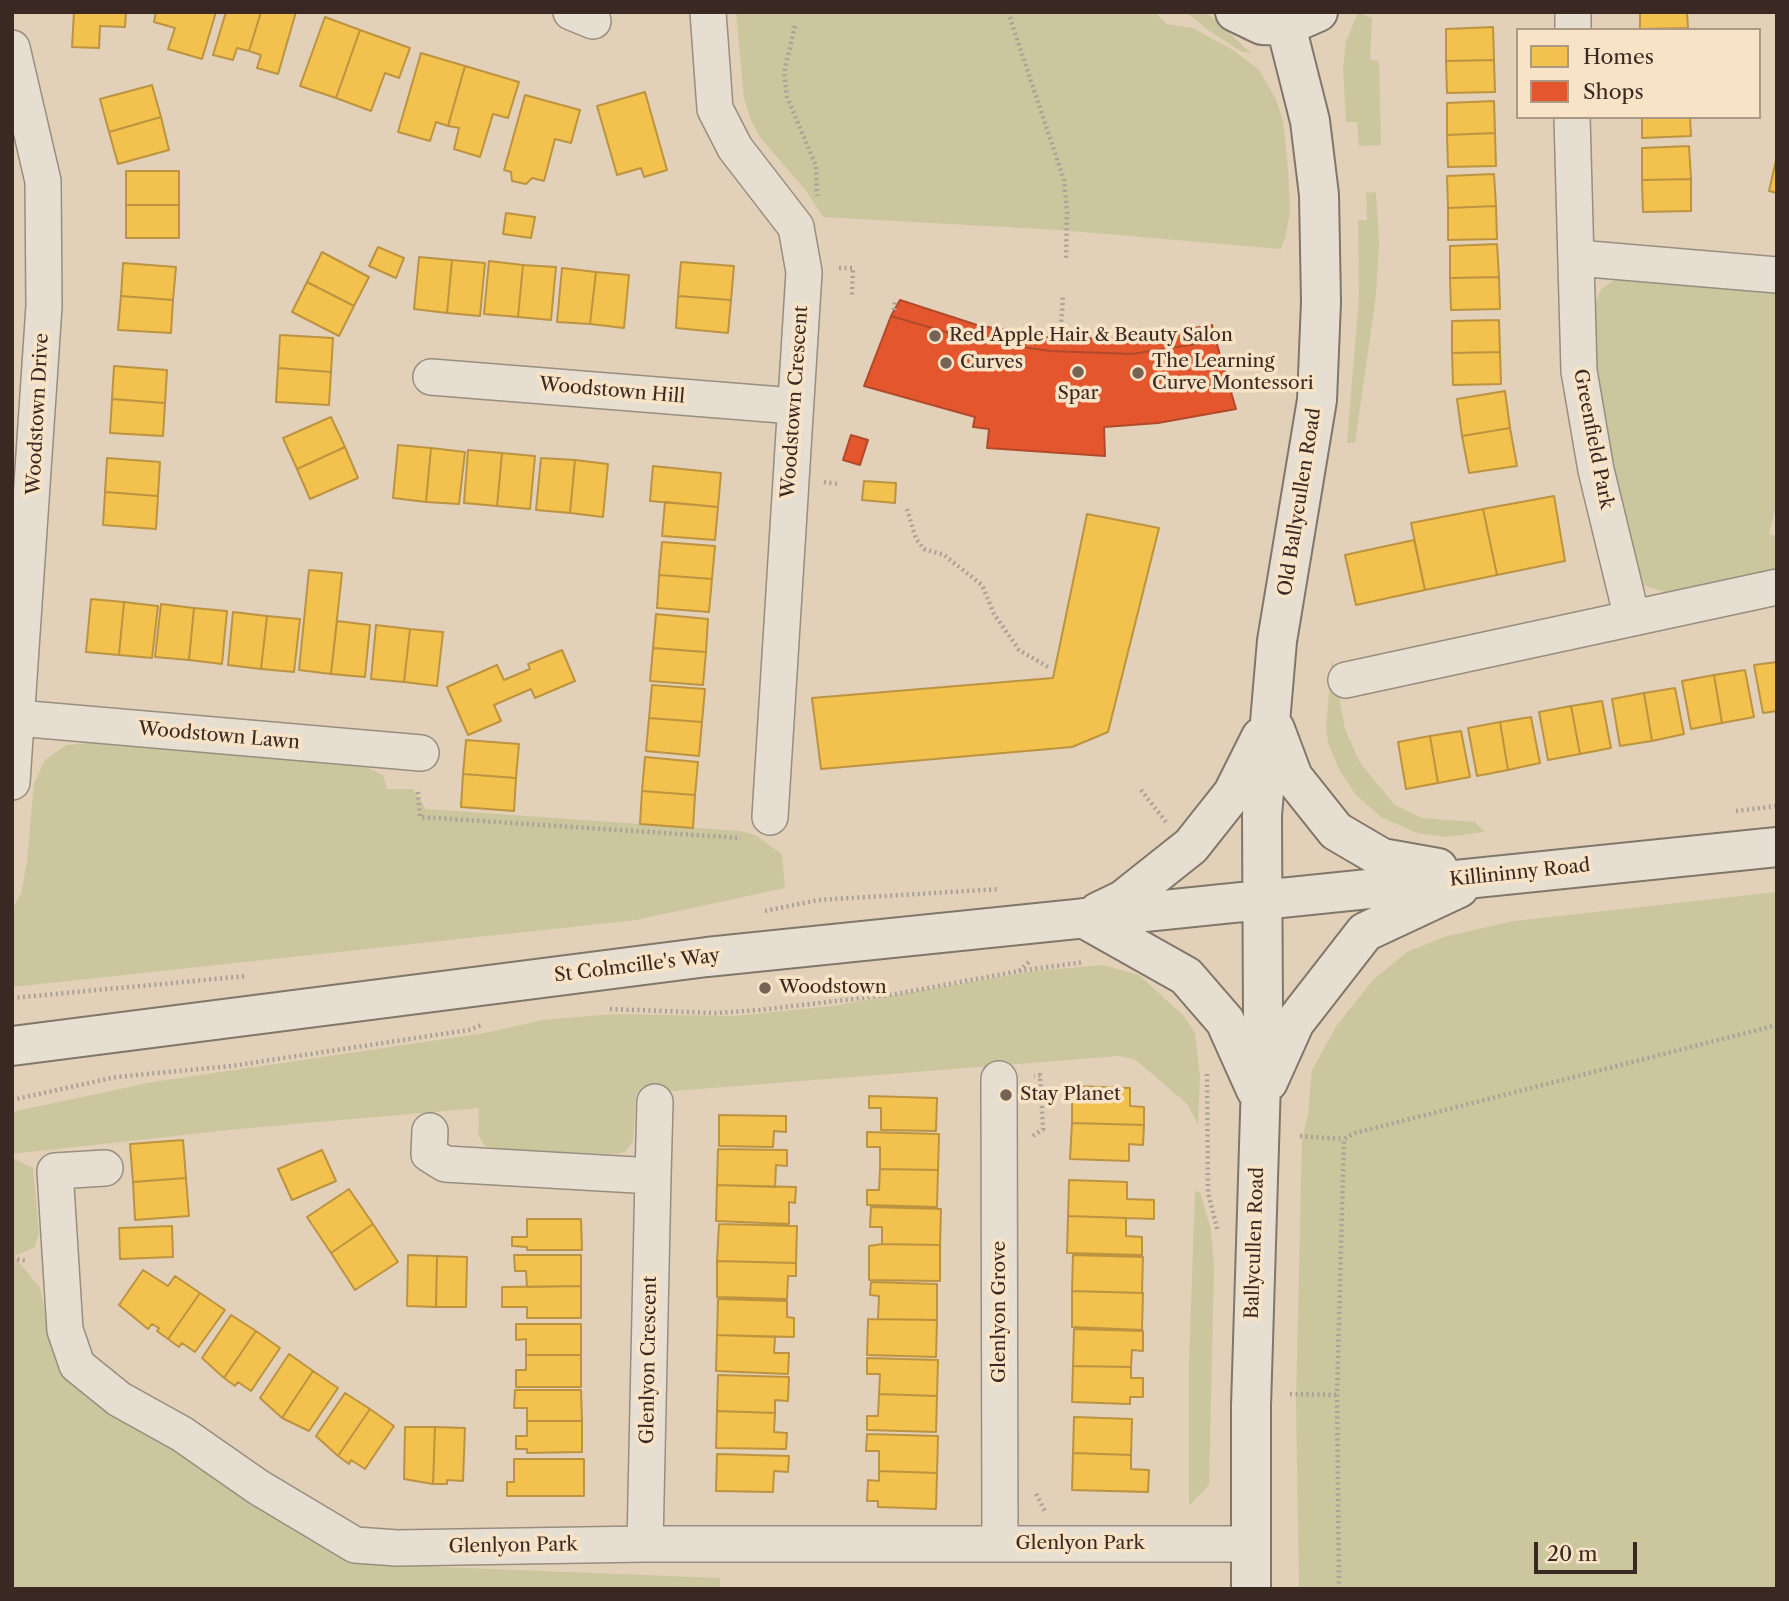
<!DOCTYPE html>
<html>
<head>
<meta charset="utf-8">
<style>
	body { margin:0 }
	#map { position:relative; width:1789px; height:1601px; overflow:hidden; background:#e2d1b8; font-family:"Libre Caslon Text",serif }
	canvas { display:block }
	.frame { position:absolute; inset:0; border:14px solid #3a2922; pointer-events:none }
	.legend { position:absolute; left:1516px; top:28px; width:245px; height:91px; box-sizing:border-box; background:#f8e3c6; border:2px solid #ac9984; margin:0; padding:9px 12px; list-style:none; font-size:21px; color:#3a2922 }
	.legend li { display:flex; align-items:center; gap:14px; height:35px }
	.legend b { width:35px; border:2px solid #ac9984 }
	.scale { position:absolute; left:1534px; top:1542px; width:103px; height:32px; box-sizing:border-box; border:4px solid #3a2922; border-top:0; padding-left:9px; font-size:21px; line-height:24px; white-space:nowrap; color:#3a2922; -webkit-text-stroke:5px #f8e3c6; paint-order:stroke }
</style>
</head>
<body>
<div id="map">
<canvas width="1789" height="1601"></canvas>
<div class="frame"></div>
<ul class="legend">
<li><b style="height:19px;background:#f2c14e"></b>Homes</li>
<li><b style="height:19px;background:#e4572e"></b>Shops</li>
</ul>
<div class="scale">20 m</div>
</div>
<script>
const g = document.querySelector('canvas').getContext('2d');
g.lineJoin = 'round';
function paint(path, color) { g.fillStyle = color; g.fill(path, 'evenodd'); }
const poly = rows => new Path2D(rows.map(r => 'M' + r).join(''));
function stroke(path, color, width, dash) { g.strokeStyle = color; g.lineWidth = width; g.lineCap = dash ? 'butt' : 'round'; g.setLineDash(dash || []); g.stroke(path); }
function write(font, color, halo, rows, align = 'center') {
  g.font = font + ' "Libre Caslon Text",serif'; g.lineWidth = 7; g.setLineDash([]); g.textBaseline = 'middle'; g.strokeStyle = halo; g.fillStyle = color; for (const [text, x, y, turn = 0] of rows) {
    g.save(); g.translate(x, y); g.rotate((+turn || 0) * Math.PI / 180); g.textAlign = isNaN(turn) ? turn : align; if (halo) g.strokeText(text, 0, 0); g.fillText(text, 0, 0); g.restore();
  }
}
const green = poly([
	[736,12,1149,12,1157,14,1167,24,1193,28,1233,50,1259,70,1276,99,1283,121,1288,169,1290,213,1285,238,1281,249,1059,230,823,217,807,192,759,136,750,118,744,98],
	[1186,12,1203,12,1212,17,1251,53,1242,52,1208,30],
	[1358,12,1372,18,1370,60,1379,61,1381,145,1359,146,1357,122,1346,122,1343,68,1346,42],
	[1376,192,1379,243,1376,295,1355,443,1347,443,1359,297,1358,220,1367,220,1366,193],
	[1614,280,1777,287,1777,503,1769,534,1777,537,1777,568,1665,592,1637,583,1625,537,1592,347,1592,310,1601,289],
	[1332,659,1345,729,1360,763,1395,805,1422,818,1475,822,1485,832,1446,837,1417,833,1381,817,1355,794,1339,769,1328,743,1326,727],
	[89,743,363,766,383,775,387,789,413,789,426,809,740,831,755,835,782,854,785,888,636,920,12,987,12,908,21,894,27,862,34,783,45,760,66,745],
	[1777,892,1777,1589,1299,1589,1296,1402,1302,1140,1308,1114,1312,1070,1337,1025,1373,980,1407,952,1447,936,1514,921],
	[1103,965,1139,975,1184,1016,1195,1033,1200,1077,1198,1125,1188,1105,1136,1060,1119,1056,636,1094,633,1141,626,1151,618,1154,495,1150,485,1146,478,1135,479,1108,238,1129,12,1154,12,1112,153,1082,485,1033,543,1020,614,1014,735,1016,832,1006,1034,971],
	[12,1158,33,1168,39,1233,35,1247,14,1256,40,1288,51,1338,87,1389,344,1559,366,1564,720,1578,720,1589,12,1589],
	[1195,1191,1200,1192,1211,1230,1214,1267,1209,1485,1189,1506,1189,1365]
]);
const homes = poly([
	[74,12,126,12,125,27,100,26,99,48,72,47,74,12],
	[156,12,216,12,202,59,168,49,175,28,154,22,156,12],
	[226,12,261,12,249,51,237,48,233,60,213,55,226,12],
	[261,12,296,12,278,74,257,68,261,55,249,51,261,12],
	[1640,12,1687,12,1688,28,1640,29,1640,12],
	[325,17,360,30,336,98,300,86,325,17],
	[1493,27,1494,60,1446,61,1446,29,1493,27],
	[360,30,410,48,399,78,385,73,371,111,336,98,360,30],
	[421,53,465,66,448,126,436,122,430,141,398,132,421,53],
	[1494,60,1495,92,1447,93,1446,61,1494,60],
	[465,66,519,82,508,118,493,114,480,157,454,149,459,128,448,126,465,66],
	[152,85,161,117,109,132,100,99,152,85],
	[645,92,667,170,644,177,641,168,617,175,597,106,645,92],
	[525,95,580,110,571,143,555,139,544,181,532,178,526,184,512,181,511,172,504,170,525,95],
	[1494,101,1495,133,1447,135,1447,103,1494,101],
	[161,117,169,150,118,164,109,132,161,117],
	[1642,117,1690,117,1691,136,1642,138,1642,117],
	[1495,133,1496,166,1448,167,1447,135,1495,133],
	[1689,146,1691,179,1642,180,1642,148,1689,146],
	[1777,156,1777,193,1769,191,1777,156],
	[126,171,179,171,179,205,126,205,126,171],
	[1494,174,1496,206,1448,208,1447,176,1494,174],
	[1691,179,1691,211,1643,212,1642,180,1691,179],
	[126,205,179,205,179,238,126,238,126,205],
	[1496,206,1497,239,1448,240,1448,208,1496,206],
	[506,213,535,217,531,238,503,234,506,213],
	[1497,244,1499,277,1450,278,1450,246,1497,244],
	[378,247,404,258,396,278,369,266,378,247],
	[322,252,369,277,354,306,307,282,322,252],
	[419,257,452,260,447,313,414,309,419,257],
	[452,260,485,263,480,316,447,313,452,260],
	[489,261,523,265,518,317,484,314,489,261],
	[681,262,734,266,731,300,678,296,681,262],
	[123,263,176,267,173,300,121,296,123,263],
	[523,265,556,267,551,320,518,317,523,265],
	[562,268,596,272,590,324,557,322,562,268],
	[596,272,629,275,624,328,590,324,596,272],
	[1499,277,1500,309,1451,310,1450,278,1499,277],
	[307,282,354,306,339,336,292,312,307,282],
	[121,296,173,300,171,333,118,330,121,296],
	[678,296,731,300,728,333,676,328,678,296],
	[1499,320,1500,352,1452,353,1452,321,1499,320],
	[280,335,333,338,331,372,278,368,280,335],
	[1500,352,1501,384,1453,385,1452,353,1500,352],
	[114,366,167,370,165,403,112,399,114,366],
	[278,368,331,372,329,405,276,402,278,368],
	[1505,391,1510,428,1462,436,1457,399,1505,391],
	[112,399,165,403,163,436,110,433,112,399],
	[331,417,345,447,297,469,283,438,331,417],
	[1510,428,1517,466,1469,473,1462,436,1510,428],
	[398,445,431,448,426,502,393,498,398,445],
	[345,447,358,478,310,499,297,469,345,447],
	[431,448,465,452,459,504,426,502,431,448],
	[468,450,502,453,497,506,464,503,468,450],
	[502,453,535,456,530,509,497,506,502,453],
	[107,458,160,462,158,496,105,492,107,458],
	[541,458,575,460,570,513,536,510,541,458],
	[575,460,608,464,603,517,570,513,575,460],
	[653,466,721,473,718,507,650,501,653,466],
	[864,481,896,483,895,503,862,500,864,481],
	[105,492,158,496,156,529,103,525,105,492],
	[1554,496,1565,561,1497,575,1483,509,1554,496],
	[665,502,718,507,715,540,662,536,665,502],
	[1483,509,1497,575,1425,590,1411,523,1483,509],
	[1087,514,1159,528,1108,732,1072,747,821,769,812,698,1053,678,1087,514],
	[1414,540,1425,590,1356,605,1345,555,1414,540],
	[662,542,715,546,712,579,659,575,662,542],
	[309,570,342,573,331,674,299,670,309,570],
	[659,575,712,579,709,612,657,608,659,575],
	[91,599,124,602,119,655,86,652,91,599],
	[124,602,158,606,152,658,119,655,124,602],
	[161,604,194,608,189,660,155,657,161,604],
	[194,608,227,611,222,664,189,660,194,608],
	[233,612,267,616,261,669,228,665,233,612],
	[656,614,708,619,706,652,653,648,656,614],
	[267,616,300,619,294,672,261,669,267,616],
	[337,621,370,625,365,677,331,674,337,621],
	[376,625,410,629,404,682,371,679,376,625],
	[410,629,443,632,437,686,404,682,410,629],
	[653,648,706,652,703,685,650,681,653,648],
	[562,650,575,681,535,698,531,689,494,705,501,721,468,735,447,687,497,665,504,680,530,669,528,664,562,650],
	[1777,662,1777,711,1763,713,1754,665,1777,662],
	[1745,670,1754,717,1722,723,1714,675,1745,670],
	[1714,675,1722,723,1691,729,1682,681,1714,675],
	[652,685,705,689,702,722,649,718,652,685],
	[1675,688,1684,734,1652,741,1644,693,1675,688],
	[1644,693,1652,741,1620,746,1612,699,1644,693],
	[1602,701,1611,748,1580,754,1571,706,1602,701],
	[1571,706,1580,754,1548,760,1539,712,1571,706],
	[1531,717,1540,763,1508,770,1500,722,1531,717],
	[649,718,702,722,699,756,646,751,649,718],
	[1500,722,1508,770,1477,776,1468,728,1500,722],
	[1461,731,1470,777,1438,783,1430,736,1461,731],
	[1430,736,1438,783,1406,789,1398,742,1430,736],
	[466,740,519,744,516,778,463,774,466,740],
	[645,757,698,762,695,795,642,791,645,757],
	[463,774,516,778,514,811,461,807,463,774],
	[642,791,695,795,693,828,640,824,642,791],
	[1072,1086,1130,1088,1130,1106,1144,1107,1144,1125,1072,1123,1072,1086],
	[869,1096,937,1098,936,1131,881,1130,881,1108,869,1108,869,1096],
	[719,1115,786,1116,786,1132,774,1131,773,1147,719,1146,719,1115],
	[1072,1123,1144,1125,1143,1145,1129,1144,1129,1161,1070,1159,1072,1123],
	[867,1132,939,1134,938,1170,880,1169,880,1147,867,1147,867,1132],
	[183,1140,186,1178,133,1182,130,1144,183,1140],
	[718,1149,787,1150,787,1166,776,1165,775,1187,717,1185,718,1149],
	[322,1150,336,1181,292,1200,278,1169,322,1150],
	[880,1169,938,1170,937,1207,867,1205,867,1190,879,1190,880,1169],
	[186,1178,189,1216,135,1220,133,1182,186,1178],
	[1069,1180,1127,1182,1127,1199,1154,1200,1154,1219,1068,1216,1069,1180],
	[717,1185,796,1187,795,1203,789,1202,789,1224,716,1221,717,1185],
	[349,1189,373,1224,331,1253,307,1217,349,1189],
	[871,1207,941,1209,940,1245,882,1244,882,1227,870,1227,871,1207],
	[1068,1216,1126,1218,1126,1236,1142,1237,1142,1255,1067,1253,1068,1216],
	[527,1219,581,1219,582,1250,527,1250,527,1247,512,1246,512,1237,527,1237,527,1219],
	[373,1224,398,1262,355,1290,331,1253,373,1224],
	[719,1224,797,1226,796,1263,717,1261,719,1224],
	[172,1226,173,1257,120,1259,119,1228,172,1226],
	[882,1244,940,1245,940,1281,869,1280,869,1246,882,1244],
	[408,1255,437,1256,436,1307,407,1306,408,1255],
	[514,1255,581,1255,581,1286,527,1287,526,1271,515,1271,514,1255],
	[1073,1255,1143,1257,1142,1293,1072,1291,1073,1255],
	[437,1256,467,1257,466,1307,436,1307,437,1256],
	[717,1261,796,1263,796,1276,788,1276,787,1299,717,1297,717,1261],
	[143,1270,168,1286,175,1276,200,1293,168,1339,157,1331,159,1328,152,1324,148,1329,119,1305,143,1270],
	[871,1282,937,1284,937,1320,878,1319,879,1296,870,1295,871,1282],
	[581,1286,581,1318,527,1318,527,1307,502,1307,502,1287,581,1286],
	[1072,1291,1143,1293,1142,1330,1072,1327,1072,1291],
	[200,1293,225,1310,195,1352,182,1343,179,1347,168,1339,200,1293],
	[718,1299,787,1301,787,1317,794,1318,794,1337,717,1335,718,1299],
	[231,1315,256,1331,224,1378,202,1358,231,1315],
	[868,1319,937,1320,936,1357,867,1355,868,1319],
	[516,1324,581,1324,581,1355,526,1355,526,1339,516,1340,516,1324],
	[1074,1329,1143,1331,1143,1351,1132,1350,1131,1367,1073,1366,1074,1329],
	[256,1331,280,1348,251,1391,238,1382,235,1386,224,1378,256,1331],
	[717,1335,775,1337,774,1353,789,1353,788,1374,716,1371,717,1335],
	[289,1354,313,1371,282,1418,260,1398,289,1354],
	[526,1355,581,1355,581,1387,516,1387,516,1370,526,1370,526,1355],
	[867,1358,938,1360,937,1396,879,1394,880,1374,867,1374,867,1358],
	[1073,1366,1131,1367,1131,1378,1143,1378,1143,1397,1130,1397,1130,1404,1072,1402,1073,1366],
	[313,1371,338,1388,309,1431,282,1418,313,1371],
	[718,1375,789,1377,788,1401,775,1400,775,1413,717,1411,718,1375],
	[515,1390,581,1390,582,1421,527,1421,527,1408,514,1408,515,1390],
	[345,1393,370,1409,338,1456,316,1436,345,1393],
	[879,1394,937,1396,936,1432,867,1430,867,1416,878,1416,879,1394],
	[370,1409,394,1426,365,1469,351,1460,349,1464,338,1456,370,1409],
	[717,1411,775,1413,774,1432,787,1433,786,1449,716,1448,717,1411],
	[1074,1417,1132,1419,1131,1455,1073,1453,1074,1417],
	[527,1421,582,1421,582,1452,527,1453,527,1449,516,1449,516,1436,527,1436,527,1421],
	[405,1427,435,1427,433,1484,404,1479,405,1427],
	[435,1427,465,1428,463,1481,447,1480,447,1484,433,1484,435,1427],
	[867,1434,938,1436,937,1473,879,1471,879,1451,866,1451,867,1434],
	[1073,1453,1131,1455,1131,1469,1149,1470,1148,1492,1072,1490,1073,1453],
	[717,1454,789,1456,788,1472,774,1471,773,1492,716,1491,717,1454],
	[514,1459,584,1459,584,1496,507,1496,507,1482,514,1482,514,1459],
	[879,1471,937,1473,936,1509,878,1507,878,1501,867,1501,868,1480,879,1481,879,1471]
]);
const shops = poly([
	[900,300,977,325,1050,338,1131,339,1212,325,1216,341,1132,354,1050,351,973,340,891,316,900,300],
	[891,316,973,340,1050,351,1132,354,1216,341,1236,409,1158,423,1104,427,1105,456,987,448,989,429,973,427,975,417,864,386,891,316],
	[851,435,868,440,860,465,843,460,851,435]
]);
const path = poly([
	[1008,12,1064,180,1067,212,1066,259],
	[795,26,784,73,787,97,816,166,817,196],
	[839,268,853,268,852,295],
	[894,310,895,302],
	[1214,334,1233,339],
	[1060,338,1063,296],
	[824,482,839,484],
	[907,509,916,539,924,549,944,555,982,585,994,614,1019,650,1048,667],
	[1141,790,1166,822],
	[418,792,420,817,741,838],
	[1736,811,1777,806],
	[765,911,818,900,1000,889],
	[1019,971,1084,962],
	[12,998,247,976],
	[610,1009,715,1013,760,1010,896,994,1019,971,1029,962],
	[1207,1074,1208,1193,1218,1232],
	[12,1100,116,1077,231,1066,469,1030,481,1025],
	[1033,1136,1043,1129,1040,1075,1034,1076],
	[1300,1136,1344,1139],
	[12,1258,27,1261],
	[1290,1394,1337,1395],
	[1036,1494,1045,1511],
	[1339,1589,1337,1395,1344,1139,1355,1133,1777,1025]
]);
const street = poly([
	[571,12,593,21],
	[708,12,715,109,735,148,796,227,804,272,770,817],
	[1573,30,1573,12],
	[12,48,43,181,44,306,12,782],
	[1572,117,1579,371,1596,470,1632,618],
	[1577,258,1777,275],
	[431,377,794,406],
	[1346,680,1777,587],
	[17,718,421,753],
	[999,1079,1000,1544],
	[430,1131,429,1154,445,1164,653,1176,645,1544],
	[105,1168,55,1171,65,1330,77,1365,119,1399,182,1434,258,1487,355,1545,397,1548,645,1544,1249,1544],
	[653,1176,655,1102]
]);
const secondary = poly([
	[1235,12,1262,25,1286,26,1318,12],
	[1275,729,1293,777,1336,831,1382,858,1438,868],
	[1098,912,1123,900,1191,846,1233,793,1261,737],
	[1083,918,1186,976,1225,1021,1256,1090],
	[12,1046,707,957,1777,847],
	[1268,1082,1295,1022,1365,932,1459,888],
	[1251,1589,1251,1406,1263,1017,1262,815,1277,641,1317,400,1321,302,1319,195,1310,121,1286,26]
]);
const markers = [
	[935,336,7,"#756456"],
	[946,363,7,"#756456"],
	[1078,372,7,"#756456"],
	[1138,373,7,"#756456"],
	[765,988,7,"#756456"],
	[1006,1095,7,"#756456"]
];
const poiNames = [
	["Red Apple Hair & Beauty Salon",949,336],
	["The Learning",1152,362],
	["Curve Montessori",1152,384],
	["Curves",960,363],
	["Spar",1078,394,"center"],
	["Woodstown",779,988],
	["Stay Planet",1020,1095]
];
const streetNames = [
	["Woodstown Hill",612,391,5],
	["Woodstown Crescent",795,402,-86],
	["Woodstown Drive",38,414,-87],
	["Greenfield Park",1593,439,79],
	["Old Ballycullen Road",1300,502,-81],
	["Woodstown Lawn",219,736,5],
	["Killininny Road",1520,873,-6],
	["St Colmcille's Way",637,966,-7],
	["Ballycullen Road",1255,1243,-88],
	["Glenlyon Grove",1000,1312,-90],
	["Glenlyon Crescent",649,1360,-89],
	["Glenlyon Park",1080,1544],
	["Glenlyon Park",513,1546,-1]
];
paint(green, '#cbc69e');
paint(homes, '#f2c14e');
stroke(homes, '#bb9341', 2);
paint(shops, '#e4572e');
stroke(shops, '#b1492a', 2);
stroke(street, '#988d7e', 38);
stroke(secondary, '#81766a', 42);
stroke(path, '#a9a197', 4.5, [2, 3.5]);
stroke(street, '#e7ded2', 35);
stroke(secondary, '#e7ded2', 38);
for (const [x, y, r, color] of markers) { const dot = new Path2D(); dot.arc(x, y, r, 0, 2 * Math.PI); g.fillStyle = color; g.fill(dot); stroke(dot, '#f8e3c6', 2.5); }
write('19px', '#3a2922', '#f8e3c6', poiNames, 'left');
write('19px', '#3a2922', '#f8e3c6', streetNames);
</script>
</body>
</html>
